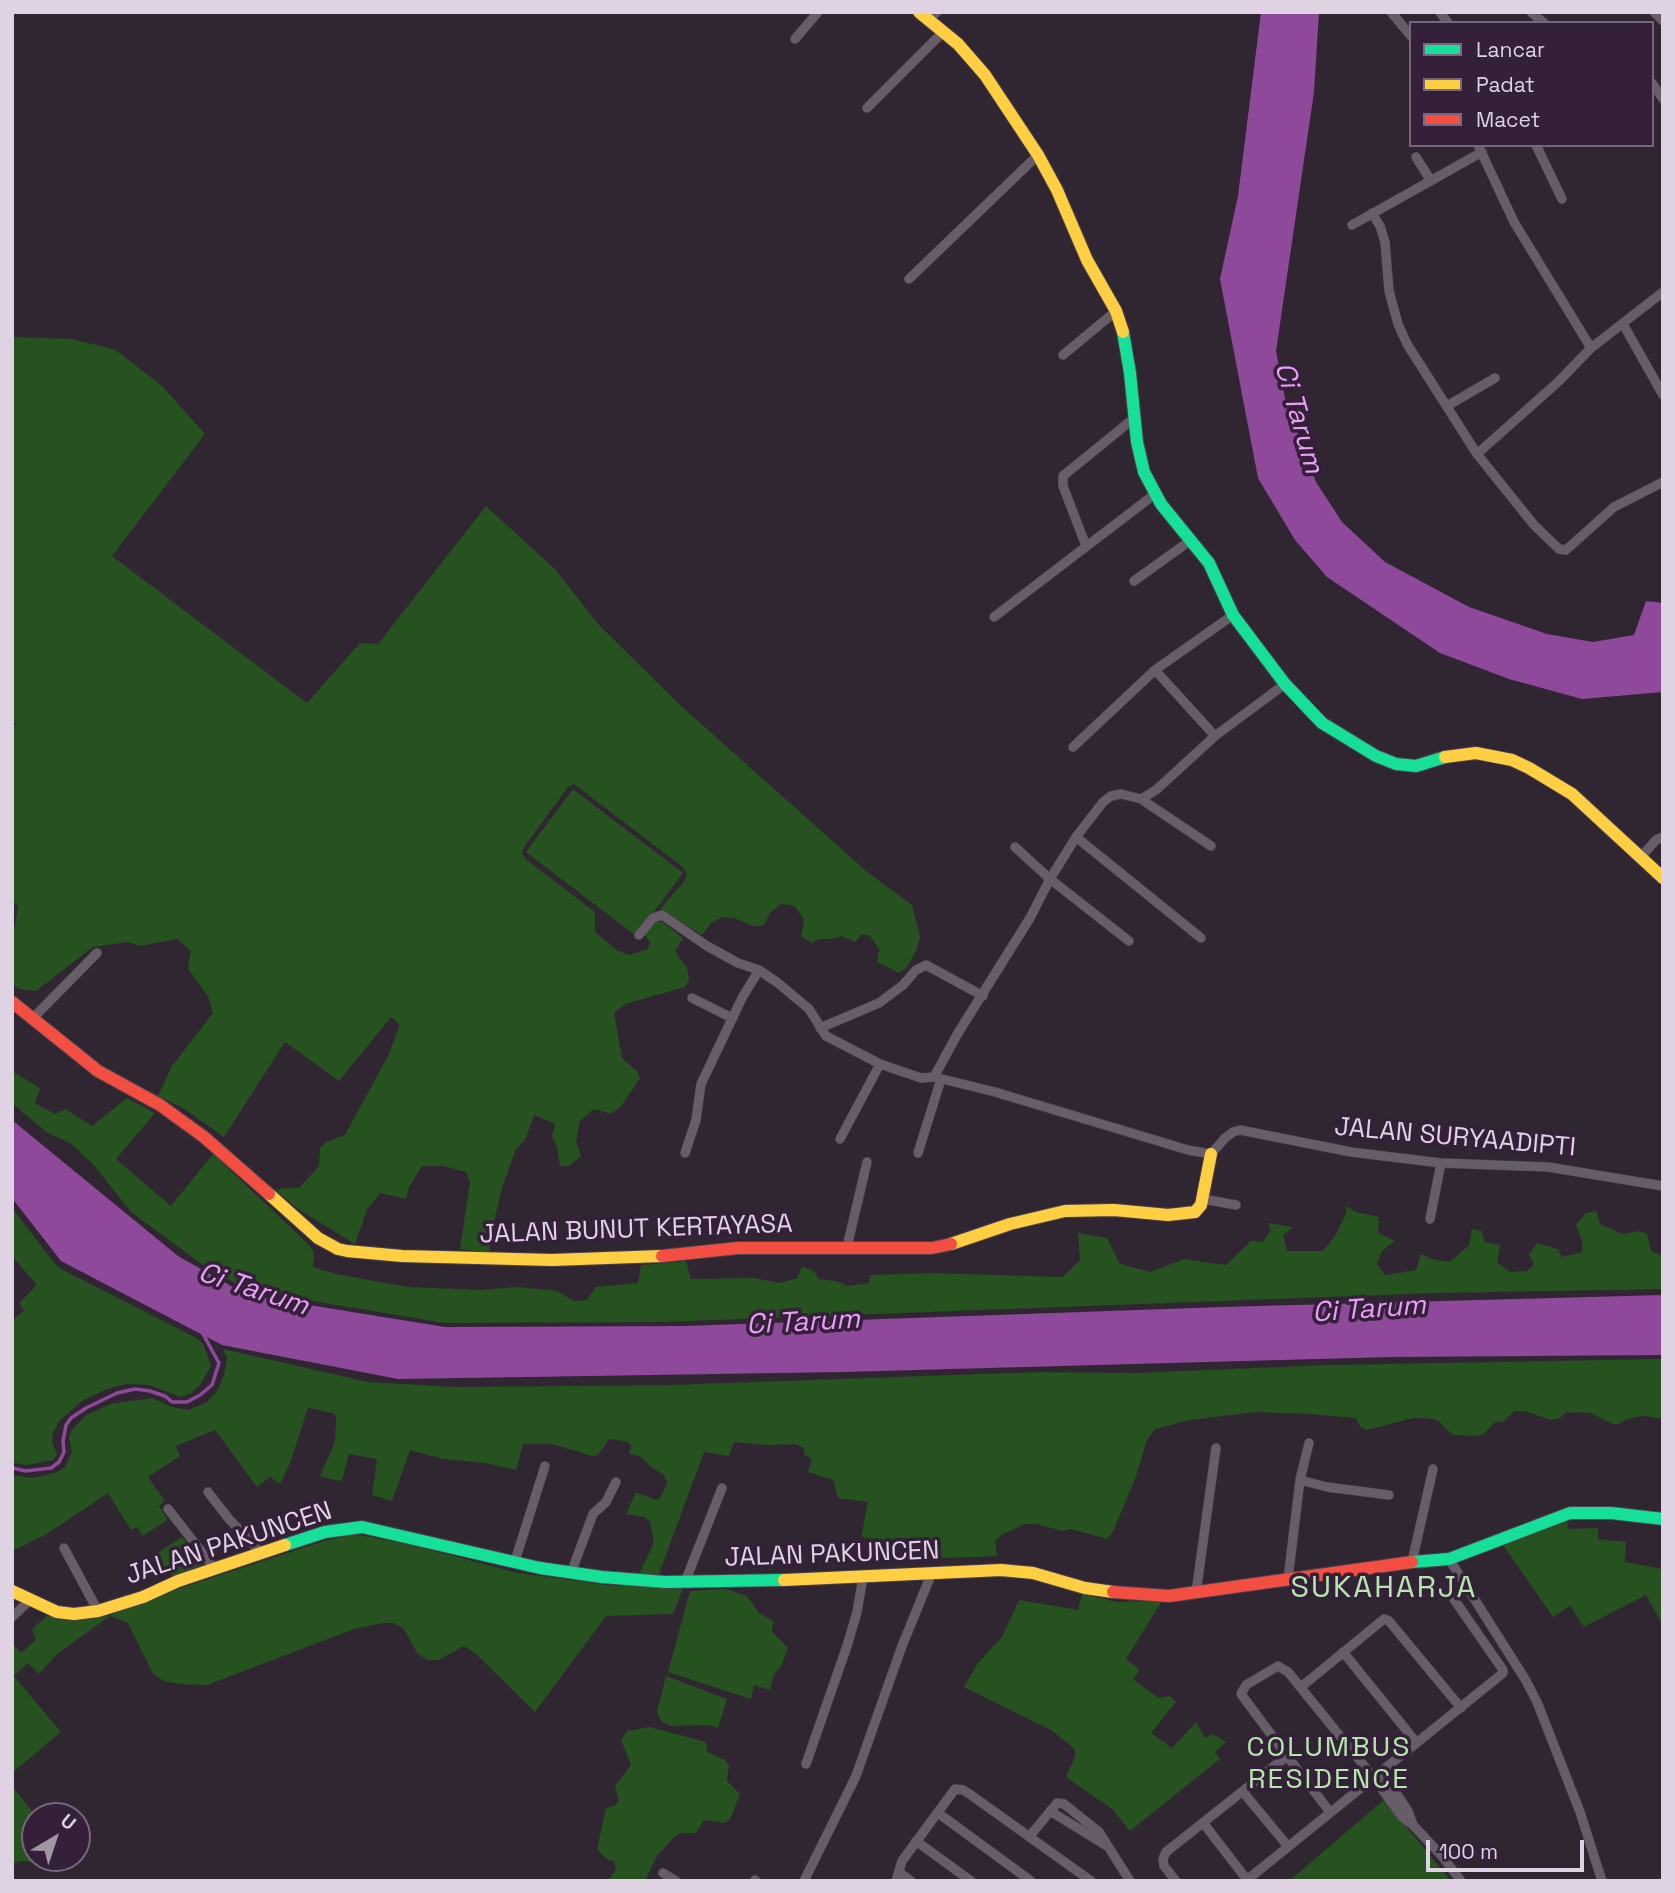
<!DOCTYPE html>
<html>
<head>
<meta charset="utf-8">
<style>
	body { margin:0 }
	#map { position:relative; width:1675px; height:1893px; overflow:hidden; background:#302632; font-family:"Space Grotesk",sans-serif }
	canvas { display:block }
	.frame { position:absolute; inset:0; border:14px solid #dfd2e2; pointer-events:none }
	.legend { position:absolute; left:1409px; top:21px; width:245px; height:126px; box-sizing:border-box; background:#342038; border:2px solid #78677c; margin:0; padding:9px 12px; list-style:none; font-size:21px; color:#dfd2e2 }
	.legend li { display:flex; align-items:center; gap:14px; height:35px }
	.legend b { width:35px; border:2px solid #78677c }
	.north { position:absolute; left:21px; top:1802px; width:70px; height:70px; box-sizing:border-box; background:#342038; border:2px solid #78677c; border-radius:50%; rotate:39deg; font-size:19px; font-weight:700; line-height:28px; text-align:center; color:#dfd2e2 }
	.north::after { content:''; display:block; margin:auto; width:24px; height:32px; background:#a296a4; clip-path:polygon(50% 0,100% 100%,50% 72%,0 100%) }
	.scale { position:absolute; left:1426px; top:1840px; width:158px; height:32px; box-sizing:border-box; border:4px solid #dfd2e2; border-top:0; padding-left:9px; font-size:21px; line-height:24px; white-space:nowrap; color:#dfd2e2; -webkit-text-stroke:5px #342038; paint-order:stroke }
</style>
</head>
<body>
<div id="map">
<canvas width="1675" height="1893"></canvas>
<div class="frame"></div>
<ul class="legend">
<li><b style="height:9px;background:#16e098"></b>Lancar</li>
<li><b style="height:9px;background:#ffcf43"></b>Padat</li>
<li><b style="height:9px;background:#f24e42"></b>Macet</li>
</ul>
<div class="north">U</div>
<div class="scale">100 m</div>
</div>
<script>
const g = document.querySelector('canvas').getContext('2d');
g.lineJoin = 'round';
function paint(path, color) { g.fillStyle = color; g.fill(path, 'evenodd'); }
const poly = rows => new Path2D(rows.map(r => 'M' + r).join(''));
function stroke(path, color, width, dash) { g.strokeStyle = color; g.lineWidth = width; g.lineCap = dash ? 'butt' : 'round'; g.setLineDash(dash || []); g.stroke(path); }
function write(font, color, halo, rows, align = 'center') {
  g.font = font + ' "Space Grotesk",sans-serif'; g.lineWidth = 7; g.setLineDash([]); g.textBaseline = 'middle'; g.strokeStyle = halo; g.fillStyle = color; for (const [text, x, y, turn = 0] of rows) {
    g.save(); g.translate(x, y); g.rotate((+turn || 0) * Math.PI / 180); g.textAlign = isNaN(turn) ? turn : align; if (halo) g.strokeText(text, 0, 0); g.fillText(text, 0, 0); g.restore();
  }
}
const green = poly([
	[12,337,72,339,116,350,162,386,205,434,112,556,307,703,360,643,378,644,486,506,556,570,598,624,679,704,866,871,912,905,920,937,916,951,907,967,899,973,877,962,879,949,870,936,862,934,855,942,841,936,832,939,819,939,812,943,801,936,804,920,795,906,781,904,770,913,763,926,753,926,734,918,722,917,711,923,702,935,660,909,683,883,687,875,684,868,574,784,568,787,524,847,522,854,528,861,595,912,595,932,618,951,630,955,648,949,650,942,645,935,654,921,662,922,683,938,675,951,687,968,689,981,685,987,625,1004,614,1013,622,1058,637,1071,640,1078,622,1105,611,1114,594,1109,580,1121,576,1142,581,1156,569,1166,560,1166,557,1147,552,1136,555,1124,534,1115,525,1140,516,1149,502,1188,491,1235,489,1253,460,1249,470,1182,466,1172,443,1166,422,1166,409,1187,406,1199,380,1193,367,1210,355,1244,301,1211,276,1191,282,1188,299,1188,319,1166,320,1148,326,1142,345,1135,389,1054,400,1024,391,1017,339,1081,285,1042,224,1137,183,1108,158,1096,172,1066,213,1013,208,996,188,969,191,951,177,939,140,946,127,942,93,947,36,991,19,989,12,984,12,930,15,926,18,906,12,901,12,727,16,724,12,720],
	[573,789,683,873,636,936,526,852],
	[12,1071,40,1088,35,1103,55,1114,66,1109,92,1126,127,1098,155,1113,116,1159,171,1206,213,1154,308,1244,314,1252,313,1267,336,1274,408,1287,479,1290,518,1287,557,1291,574,1301,587,1300,596,1287,638,1283,641,1265,686,1261,691,1279,754,1278,779,1283,797,1278,802,1267,813,1270,819,1279,835,1281,848,1286,869,1283,870,1275,933,1273,1063,1277,1080,1260,1078,1233,1107,1238,1120,1264,1150,1272,1184,1259,1226,1265,1251,1241,1263,1242,1271,1230,1268,1223,1293,1227,1283,1235,1287,1251,1323,1251,1335,1236,1346,1214,1346,1206,1356,1212,1379,1217,1378,1233,1395,1241,1382,1251,1377,1264,1385,1275,1416,1270,1421,1254,1432,1259,1450,1262,1469,1245,1472,1229,1482,1231,1484,1242,1500,1245,1497,1262,1510,1272,1527,1271,1534,1264,1529,1255,1537,1243,1558,1249,1562,1257,1582,1252,1582,1241,1576,1225,1586,1213,1596,1211,1600,1224,1622,1234,1639,1231,1647,1234,1651,1251,1663,1256,1663,1289,1435,1293,661,1322,445,1323,247,1290,200,1263,131,1212,93,1164,70,1143,46,1132,12,1103],
	[12,1208,55,1264,63,1270,198,1339,204,1345,211,1366,200,1385,191,1393,181,1397,149,1385,126,1384,107,1389,82,1401,60,1420,53,1432,52,1442,57,1455,53,1460,28,1465,12,1463,12,1321,24,1310,19,1303,37,1285,12,1256],
	[223,1349,368,1382,456,1387,671,1385,1039,1372,1135,1373,1329,1365,1663,1359,1663,1419,1644,1416,1627,1419,1619,1424,1612,1424,1591,1413,1567,1412,1560,1418,1551,1420,1525,1411,1514,1411,1503,1422,1495,1422,1484,1434,1475,1436,1453,1435,1437,1420,1427,1418,1413,1418,1367,1430,1360,1427,1356,1418,1311,1414,1256,1412,1190,1420,1155,1429,1147,1440,1136,1476,1113,1532,1107,1539,1071,1529,1063,1531,1036,1524,1025,1524,1001,1535,995,1541,997,1556,946,1558,936,1557,909,1538,882,1540,861,1537,868,1502,838,1498,833,1480,808,1472,812,1459,804,1454,804,1448,795,1444,767,1445,734,1442,729,1456,704,1452,659,1574,639,1574,653,1545,653,1537,650,1522,644,1517,626,1514,636,1492,656,1500,660,1498,667,1483,664,1475,650,1466,640,1456,629,1454,631,1446,629,1442,609,1439,598,1455,592,1456,552,1444,523,1444,516,1470,485,1463,443,1459,410,1450,392,1501,372,1495,377,1459,349,1454,342,1480,339,1481,320,1476,335,1442,336,1416,333,1413,308,1408,290,1463,280,1484,270,1477,257,1487,215,1430,176,1446,180,1456,148,1477,165,1501,159,1506,168,1520,142,1536,137,1527,131,1530,108,1493,45,1535,12,1551,12,1475,34,1478,57,1472,65,1467,72,1452,69,1437,72,1430,85,1416,110,1404,152,1398,172,1407,189,1410,207,1402,217,1391,224,1375,227,1358],
	[1567,1520,1568,1529,1598,1528,1598,1539,1626,1542,1625,1562,1663,1569,1663,1625,1646,1595,1584,1627,1570,1606,1553,1617,1503,1545,1549,1524],
	[355,1534,411,1545,518,1573,607,1585,683,1588,673,1614,606,1616,535,1712,475,1653,464,1646,439,1660,427,1660,417,1653,404,1629,394,1623,382,1623,354,1629,207,1685,180,1684,164,1681,153,1674,128,1623,110,1616,57,1654,39,1674,28,1663,14,1676,61,1732,12,1773,12,1643,21,1653,36,1640,32,1629,47,1616,83,1619,110,1616,118,1611,163,1594,324,1541],
	[182,1537,205,1564,172,1576,153,1556],
	[726,1589,747,1596,759,1613,773,1621,772,1632,788,1648,781,1666,774,1675,770,1690,754,1685,751,1699,668,1672,690,1591],
	[1082,1594,1117,1602,1162,1601,1126,1659,1140,1670,1133,1679,1158,1698,1170,1696,1176,1702,1151,1733,1172,1748,1196,1722,1205,1738,1213,1734,1226,1742,1215,1752,1220,1759,1130,1831,1112,1809,1066,1777,1075,1757,1075,1750,1070,1745,1051,1730,964,1687,978,1663,1002,1637,1019,1600,1078,1610],
	[666,1676,727,1699,718,1728,708,1725,671,1726,662,1722,657,1712],
	[650,1727,706,1742,707,1752,725,1760,729,1765,727,1781,740,1794,730,1819,724,1823,704,1820,696,1833,681,1833,674,1837,657,1856,645,1881,608,1881,616,1869,614,1861,608,1860,597,1849,606,1808,614,1806,619,1801,615,1786,631,1765,621,1740,627,1731],
	[12,1786,36,1816,35,1858,66,1858,54,1868,25,1861,12,1863],
	[1384,1800,1451,1881,1289,1881,1371,1811]
]);
const water = poly([
	[1261,12,1319,12,1314,92,1276,351,1285,398,1316,482,1342,522,1385,562,1469,607,1547,634,1593,642,1634,635,1646,601,1663,603,1663,692,1582,699,1509,679,1440,653,1327,577,1295,540,1258,478,1220,279,1238,196],
	[12,1120,178,1256,247,1295,445,1327,686,1326,1222,1307,1663,1295,1663,1355,1390,1357,842,1372,398,1379,222,1345,61,1261,12,1198]
]);
const stream = poly([
	[12,1468,26,1471,51,1468,59,1462,64,1452,63,1441,66,1425,71,1418,86,1408,117,1393,135,1389,150,1391,165,1396,172,1402,187,1402,200,1395,212,1385,219,1363,203,1334]
]);
const street = poly([
	[1391,12,1411,36],
	[1440,12,1448,23],
	[1531,12,1544,23],
	[1654,12,1663,21],
	[928,20,937,12],
	[795,39,818,12],
	[1652,83,1663,99],
	[867,108,942,33],
	[1478,145,1514,222,1591,348],
	[1536,145,1562,199],
	[1416,157,1431,181],
	[1372,213,1380,226,1385,242,1389,291,1398,324,1407,344,1477,454,1534,525,1559,549,1566,550,1614,507,1663,482],
	[1352,225,1482,152],
	[909,279,1038,155],
	[1623,324,1663,395],
	[1063,355,1116,311],
	[1447,406,1495,378],
	[1477,454,1558,382,1591,348,1663,292],
	[1086,546,1063,486,1063,476,1133,419],
	[1134,581,1191,540],
	[994,617,1155,494],
	[1155,670,1215,736],
	[1073,747,1155,670,1233,615],
	[1141,799,1211,846],
	[1076,837,1201,938],
	[1015,847,1050,879,1129,941],
	[1640,858,1656,840,1663,837],
	[639,935,653,918,662,915,707,946,738,963,759,970,778,983,809,1009,826,1036,880,1064,921,1078,934,1077,995,1092,1188,1150,1211,1154,1225,1138,1233,1132,1240,1130,1351,1152,1441,1163,1548,1167,1663,1186],
	[692,998,732,1018],
	[32,1019,97,953],
	[820,1028,879,1003,903,985,916,970,926,965,983,996],
	[934,1077,958,1033,1030,918,1050,879,1076,837,1103,802,1111,796,1121,794,1141,799,1156,790,1215,736,1285,684],
	[840,1139,880,1064],
	[685,1153,696,1120,701,1084,742,998,759,970],
	[918,1153,941,1079],
	[1203,1199,1236,1205],
	[1430,1219,1441,1163],
	[847,1247,867,1162],
	[1300,1480,1327,1487,1389,1495],
	[208,1492,229,1519,262,1554],
	[168,1509,215,1569],
	[64,1548,98,1611],
	[1449,1559,1525,1679,1537,1702,1580,1812,1602,1881],
	[515,1561,545,1466],
	[1412,1562,1433,1469],
	[571,1573,593,1514,606,1502,616,1482],
	[1288,1579,1300,1480,1309,1443],
	[685,1582,722,1488],
	[1196,1593,1216,1448],
	[12,1617,30,1600],
	[1343,1652,1416,1742],
	[1301,1687,1384,1619,1389,1621,1461,1708],
	[1287,1756,1241,1694,1246,1685,1278,1666,1288,1672,1374,1778,1402,1817,1413,1825,1442,1856,1461,1881],
	[806,1764,847,1646,857,1612,863,1577],
	[1382,1772,1408,1811,1413,1825],
	[1243,1792,1287,1845],
	[1050,1811,1107,1846],
	[938,1813,1031,1881],
	[1204,1824,1248,1881],
	[1029,1837,1057,1803,1064,1804,1099,1832,1130,1881],
	[916,1841,971,1881],
	[899,1872,911,1881],
	[663,1873,676,1881],
	[755,1880,756,1881],
	[1247,1880,1503,1673,1503,1670,1451,1595],
	[804,1881,856,1776,902,1646,931,1575],
	[896,1881,902,1861,955,1789,963,1790,971,1795,1091,1881],
	[1176,1881,1164,1866,1163,1859,1166,1852,1287,1756,1330,1812]
]);
const fast = poly([
	[1123,332,1130,373,1137,442,1144,472,1161,504,1209,563,1233,615,1285,684,1322,723,1376,756,1396,764,1416,766,1445,757],
	[285,1545,325,1532,362,1527,540,1568,602,1577,665,1582,784,1580],
	[1412,1562,1449,1559,1570,1513,1611,1513,1663,1519]
]);
const slow = poly([
	[919,12,958,44,985,75,1038,155,1057,190,1087,260,1116,311,1123,332],
	[1445,757,1476,753,1512,760,1529,768,1572,794,1663,878],
	[269,1194,318,1238,338,1249,347,1251,402,1256,552,1260,662,1256],
	[951,1244,1010,1224,1065,1211,1114,1210,1168,1215,1195,1212,1201,1205,1211,1154],
	[784,1580,1001,1570,1033,1573,1085,1588,1113,1592],
	[12,1591,57,1612,74,1614,98,1611,143,1597,178,1581,285,1545]
]);
const jam = poly([
	[12,1002,98,1071,160,1105,204,1137,269,1194],
	[662,1256,738,1248,932,1248,951,1244],
	[1113,1592,1169,1596,1412,1562]
]);
const streetNames = [
	["JALAN SURYAADIPTI",1455,1138,5],
	["JALAN BUNUT KERTAYASA",636,1230,-2],
	["JALAN PAKUNCEN",229,1544,-18],
	["JALAN PAKUNCEN",832,1555,-2]
];
const waterNames = [
	["Ci Tarum",1298,418,74],
	["Ci Tarum",253,1290,18],
	["Ci Tarum",1369,1310,-4],
	["Ci Tarum",803,1323,-3]
];
const neighbourhoodNames = [
	["COLUMBUS",1329,1748],
	["RESIDENCE",1329,1780]
];
const quarterNames = [
	["SUKAHARJA",1384,1589]
];
paint(green, '#265220');
paint(water, '#8e499b');
stroke(stream, '#8e499b', 3.5);
stroke(street, '#4c424e', 10);
stroke(fast, '#4c424e', 14);
stroke(slow, '#4c424e', 14);
stroke(jam, '#4c424e', 14);
stroke(street, '#665d68', 9);
stroke(fast, '#16e098', 12);
stroke(slow, '#ffcf43', 12);
stroke(jam, '#f24e42', 12);
write('26px', '#dfd2e2', '#342038', streetNames);
write('italic 28px', '#e99ef8', '#342038', waterNames);
g.letterSpacing = '2px';
write('28px', '#b3e8aa', '#342038', neighbourhoodNames);
g.letterSpacing = '0px';
g.letterSpacing = '2px';
write('30px', '#b3e8aa', '#342038', quarterNames);
g.letterSpacing = '0px';
</script>
</body>
</html>
